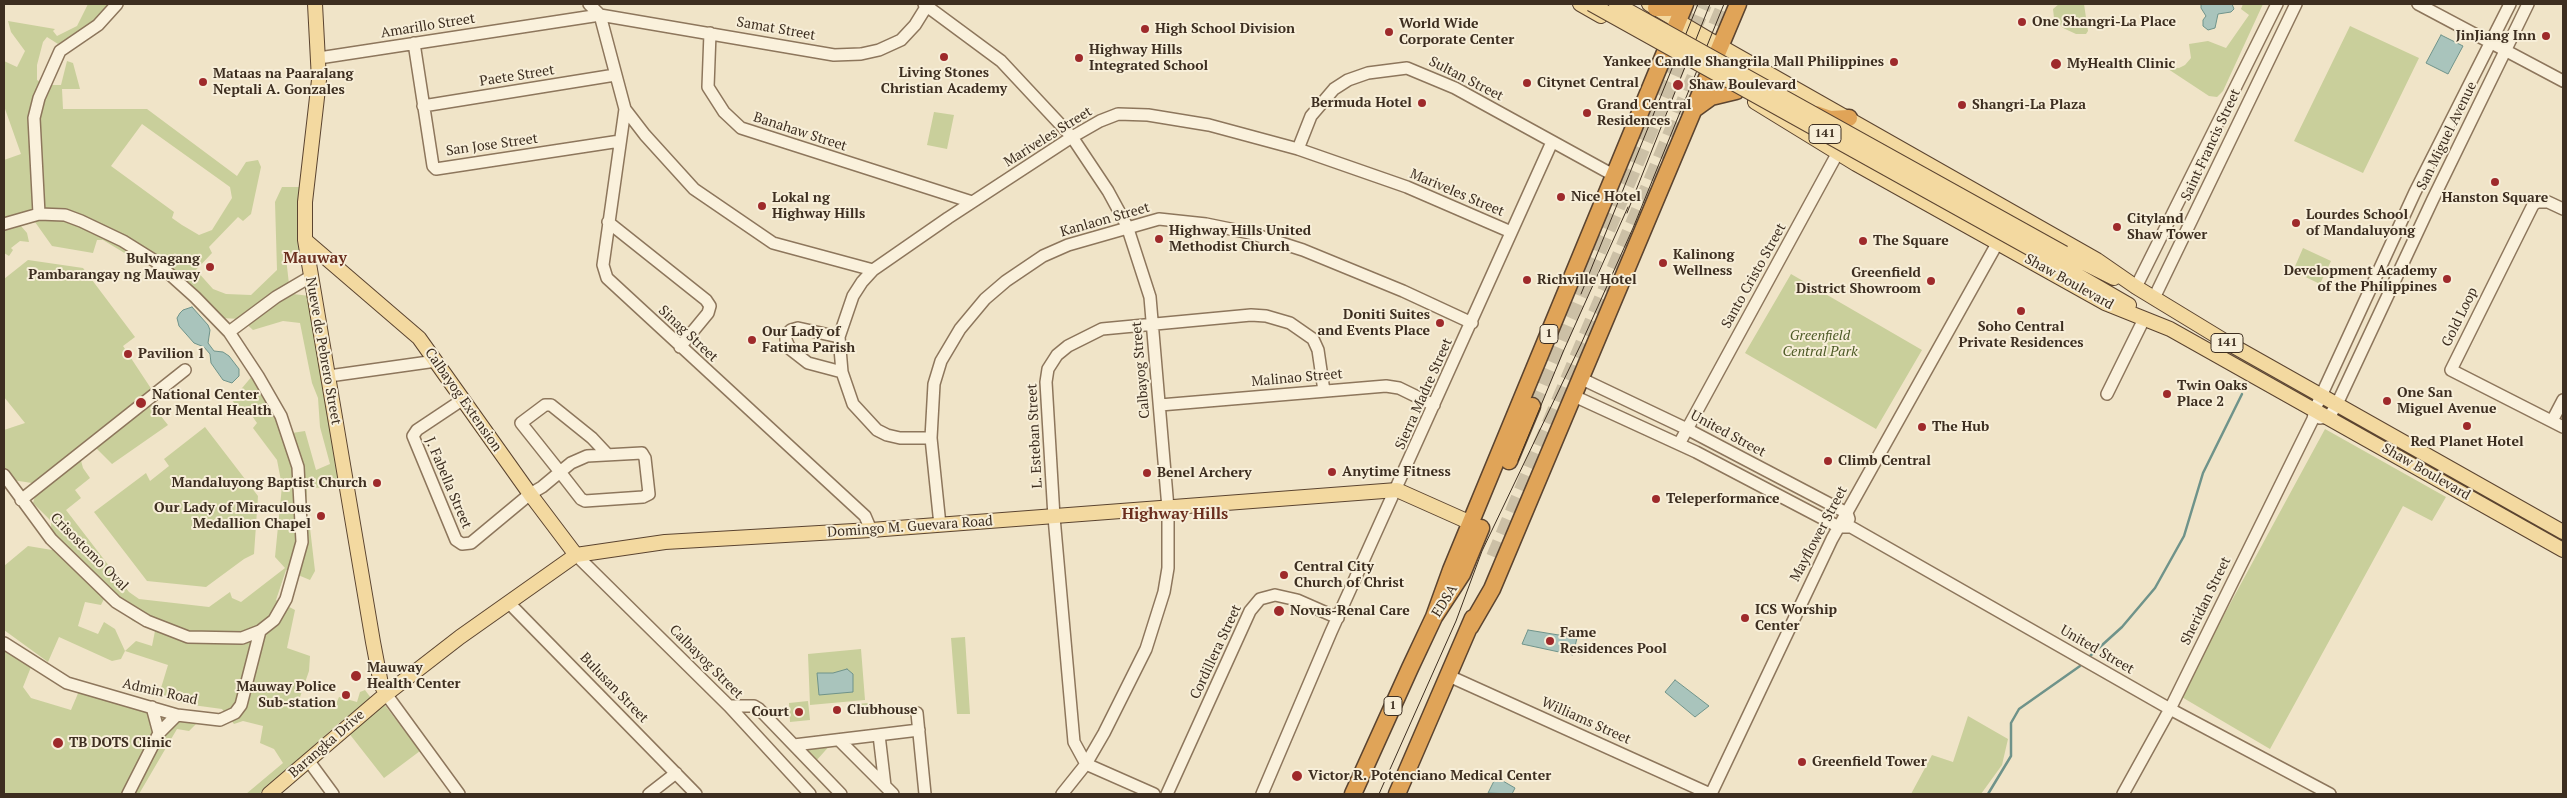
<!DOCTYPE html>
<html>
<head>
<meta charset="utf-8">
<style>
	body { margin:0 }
	#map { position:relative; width:2567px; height:798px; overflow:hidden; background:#f0e4c8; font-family:"PT Serif",serif }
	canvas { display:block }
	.frame { position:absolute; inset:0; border:5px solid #3d2e20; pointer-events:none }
</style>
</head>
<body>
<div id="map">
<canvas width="2567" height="798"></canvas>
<div class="frame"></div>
</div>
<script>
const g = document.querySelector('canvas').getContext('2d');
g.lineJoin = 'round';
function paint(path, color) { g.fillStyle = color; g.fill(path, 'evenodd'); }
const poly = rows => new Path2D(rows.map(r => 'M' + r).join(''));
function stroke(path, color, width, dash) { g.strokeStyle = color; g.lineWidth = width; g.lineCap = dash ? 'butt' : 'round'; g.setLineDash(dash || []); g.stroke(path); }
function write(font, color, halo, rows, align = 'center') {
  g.font = font + ' "PT Serif",serif'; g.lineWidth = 4; g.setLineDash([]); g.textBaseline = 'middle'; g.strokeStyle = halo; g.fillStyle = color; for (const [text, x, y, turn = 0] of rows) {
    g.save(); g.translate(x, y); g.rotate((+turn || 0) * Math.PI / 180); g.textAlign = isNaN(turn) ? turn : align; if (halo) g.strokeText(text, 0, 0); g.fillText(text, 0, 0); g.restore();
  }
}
const green = poly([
	[88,4,112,4,90,26,58,44,47,37,43,42,37,65,37,80,46,85,61,85,67,61,73,63,80,89,62,89,63,109,147,109,237,176,246,162,258,160,261,167,251,214,243,221,238,217,209,247,212,253,196,270,213,289,226,294,251,295,277,270,275,202,282,187,302,187,304,250,286,258,289,284,293,294,310,296,316,321,315,341,331,422,339,487,307,488,305,527,310,528,315,571,310,580,286,570,276,600,295,610,287,648,310,656,309,671,299,700,334,709,339,697,357,702,360,692,365,690,371,698,339,723,259,794,246,794,283,763,274,749,260,743,263,726,243,721,234,724,222,709,185,704,163,695,161,688,168,665,125,651,121,659,112,661,59,637,48,662,4,630,4,566,28,546,52,550,51,521,33,503,35,496,32,483,12,480,4,468,4,430,25,423,4,397,4,279,28,260,83,268,135,337,123,346,152,390,148,395,152,405,168,425,112,464,94,446,80,457,83,468,90,478,75,490,81,498,66,510,129,592,139,599,209,607,230,592,232,598,241,602,285,568,275,557,282,486,277,460,253,428,257,423,248,410,239,410,232,400,253,375,292,433,305,431,316,470,330,464,320,427,318,398,312,383,300,323,283,321,253,330,241,319,220,318,165,263,141,263,103,240,97,240,93,253,52,246,35,222,21,226,27,233,29,242,20,241,11,248,13,250,9,256,4,253,4,160,21,154,4,106,4,61,17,67,25,51,11,32,8,21,55,29,53,31,57,36,77,26],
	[142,124,230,187,232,198,212,230,199,235,182,225,172,218,174,212,111,166],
	[105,597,133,621,155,631,152,646,136,641,125,651,115,629,104,622,98,634,78,626,85,602,101,605],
	[2059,4,2084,4,2088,31,2086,34,2076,34,2063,28,2054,18,2053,9],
	[2243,4,2263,4,2223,91,2217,97,2209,96,2165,67,2179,68,2185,65,2191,58,2189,44,2208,41,2226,48,2249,15,2241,9],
	[2350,26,2419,58,2363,173,2294,141],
	[934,112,954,115,947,149,927,145],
	[2303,248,2331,261,2320,284,2293,271],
	[1791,274,1922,350,1876,429,1745,353],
	[205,427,258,496,254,554,244,559,206,587,147,581,94,512,146,473,150,481,169,466,164,459],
	[2325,429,2446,497,2432,521,2403,506,2270,749,2180,696],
	[965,637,970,714,957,714,951,638],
	[4,648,31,667,23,687,31,698,71,710,79,691,198,722,189,731,177,729,139,794,4,794],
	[861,649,865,700,810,705,808,654],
	[808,701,810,720,790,722,789,703],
	[868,703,870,715,858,716,856,704],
	[384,704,420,751,384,778,348,732],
	[1968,716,2008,739,2002,765,1981,794,1911,794,1932,755,1953,762],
	[832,743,816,761,801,747]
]);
const water = poly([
	[2201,4,2232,4,2234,9,2231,12,2218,14,2215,28,2208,30,2203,26,2203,20,2206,16,2201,8,2201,4],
	[2441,35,2463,46,2448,74,2426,63,2441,35],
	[192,307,208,325,210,330,208,343,214,351,223,352,229,356,239,369,239,376,232,383,223,380,211,363,210,354,204,347,194,343,179,326,177,318,180,313,183,310,192,307],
	[1528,630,1577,638,1573,655,1522,644,1528,630],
	[847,669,853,674,853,692,819,695,817,673,833,673,847,669],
	[1675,680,1709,706,1695,717,1665,692,1675,680],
	[1496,777,1515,788,1512,794,1488,793,1496,777]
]);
const stream = poly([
	[2090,656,2122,627,2155,588,2184,536,2203,473,2242,394],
	[1988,794,2011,756,2011,723,2019,709,2080,666]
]);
const highwayTunnel = poly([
	[1532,406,1704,4],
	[1494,557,1725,4]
]);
const minor = poly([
	[589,4,600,15,625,109,645,135,694,189,773,243,873,270],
	[924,4,1001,61,1072,137,1108,191,1127,226,1150,297,1168,508,1168,568,1164,592,1146,649,1104,733,1086,764,1062,794],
	[2418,4,2563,81],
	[710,33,708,87,724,112,741,128,972,202],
	[414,43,433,166,436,169,620,141],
	[319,58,600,15,834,55,861,54,879,50,901,40,915,25,928,4],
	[423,106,615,75],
	[625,109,603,265,607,278,865,516,871,530],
	[1298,149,1311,116,1334,89,1348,80,1368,73,1407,68,1455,88,1615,176],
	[2563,209,2548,202,2537,202,2533,205,2451,370,2563,427],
	[39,214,34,118,39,98,60,51,98,25,117,4],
	[608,222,706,300,710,306,708,313,680,347],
	[4,224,39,214,65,215,81,221,123,241,155,261,195,297,229,332,258,376,281,416,298,467,302,542,286,599,274,620,260,631,242,638,188,637,147,621,116,602,51,539,4,475],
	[2136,287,2277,4],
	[2154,298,2296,4],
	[229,332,276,297,310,277],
	[839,337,798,328,791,330,786,335,786,340,790,349,808,363,842,372],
	[329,376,436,361],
	[1582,379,1687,429,1847,513,1849,519],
	[2107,394,2144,319],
	[1574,396,1696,452,1839,527,1851,527,2170,709,2330,794],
	[462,400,417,430,413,436,456,540,462,544,471,543,530,494,542,487,560,472,571,463,587,456,642,453,645,458,649,494,643,497,585,501,581,499,560,472,521,423,545,405,551,405,592,438,607,454],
	[1160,405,1386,386,1399,388,1434,405],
	[2320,418,2329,417,2337,404,2433,199,2528,4],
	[2552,421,2563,400],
	[931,438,900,438,887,435,877,430,853,404,842,372,839,337,853,296,862,282,873,270,948,218,1072,137,1100,121,1118,114,1148,115,1209,125,1298,149,1407,187,1511,232],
	[1679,444,1842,145],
	[21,500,185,370],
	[940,525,931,438,934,384,941,361,960,329,985,299,1006,281,1043,256,1068,245,1159,219,1206,224,1250,233,1303,250,1403,291,1472,323],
	[576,555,729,706,810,794],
	[509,603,696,794],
	[4,643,67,683,177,715,220,720,235,713,241,705,260,631],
	[1449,676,1710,794],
	[386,694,459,794],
	[729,706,754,706,759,709,841,794],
	[917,713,925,794],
	[159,733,177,715],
	[879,735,885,786],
	[839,740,893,794],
	[794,745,919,730],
	[308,760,333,794],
	[128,794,159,733,152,707],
	[649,794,676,773],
	[1154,794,1086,764,1074,742,1054,517,1046,382,1048,369,1057,355,1068,346,1102,329,1251,315,1266,316,1290,323,1313,339,1318,350,1324,391],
	[1167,794,1250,611,1260,599,1275,595,1297,600,1338,618],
	[1262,794,1331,632,1552,142],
	[1711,794,1832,539,1998,242],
	[2123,794,2170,709,2313,419,2315,409,2415,192,2510,4]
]);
const major = poly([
	[315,4,319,80,305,202,305,240,373,642,381,684,386,694],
	[1580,4,1601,16],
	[1649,4,1720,46,2097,260,2136,287,2228,343,2563,532],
	[1755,102,1856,164,2105,303,2170,329,2563,550],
	[305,240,419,338,530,494,576,555],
	[2064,253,2114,278],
	[2058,264,2129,305],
	[269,794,380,699,460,637,576,555,665,542,871,530,1397,490,1471,523]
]);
const highway = poly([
	[1656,8,1670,8,1681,4],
	[1693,110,1711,97,1736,91],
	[1816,114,1830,119,1849,118],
	[1509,461,1532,406],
	[1434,617,1451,570,1685,4],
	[1470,627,1492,589,1738,4],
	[1353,794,1410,668,1434,617,1462,574,1481,528],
	[1397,794,1473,618]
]);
const tram = poly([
	[1627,213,1710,4],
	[1581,294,1698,4],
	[1518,461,1563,352,1628,207],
	[1379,794,1456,621,1482,551,1581,344,1633,228,1724,4]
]);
const majorBridge = poly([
	[1591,4,2058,264],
	[1616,4,2064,253]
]);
const markers = [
	[2022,22,5,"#9e2a2b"],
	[1145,29,5,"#9e2a2b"],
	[1389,32,5,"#9e2a2b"],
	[2546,36,5,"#9e2a2b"],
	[944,57,5,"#9e2a2b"],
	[1079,58,5,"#9e2a2b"],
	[1894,62,5,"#9e2a2b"],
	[2056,64,6,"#9e2a2b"],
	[203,82,5,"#9e2a2b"],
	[1527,83,5,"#9e2a2b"],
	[1678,85,6,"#9e2a2b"],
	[1422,103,5,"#9e2a2b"],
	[1962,105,5,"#9e2a2b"],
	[1587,113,5,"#9e2a2b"],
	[2495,182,5,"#9e2a2b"],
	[1561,197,5,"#9e2a2b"],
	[762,206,5,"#9e2a2b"],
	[2296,223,5,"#9e2a2b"],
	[2117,227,5,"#9e2a2b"],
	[1159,239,5,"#9e2a2b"],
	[1863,241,5,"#9e2a2b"],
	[1663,263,5,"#9e2a2b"],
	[210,267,5,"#9e2a2b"],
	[2447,279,5,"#9e2a2b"],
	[1527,280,5,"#9e2a2b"],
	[1931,281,5,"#9e2a2b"],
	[2021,311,5,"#9e2a2b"],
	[1440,323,5,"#9e2a2b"],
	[752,340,5,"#9e2a2b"],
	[128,354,5,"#9e2a2b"],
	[2167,394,5,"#9e2a2b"],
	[2387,401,5,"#9e2a2b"],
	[141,403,6,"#9e2a2b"],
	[2467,426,5,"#9e2a2b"],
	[1922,427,5,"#9e2a2b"],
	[1828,461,5,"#9e2a2b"],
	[1332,472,5,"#9e2a2b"],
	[1147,473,5,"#9e2a2b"],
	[377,483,5,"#9e2a2b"],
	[1656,499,5,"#9e2a2b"],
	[321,516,5,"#9e2a2b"],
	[1284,575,5,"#9e2a2b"],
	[1279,611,6,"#9e2a2b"],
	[1745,618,5,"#9e2a2b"],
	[1550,641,5,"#9e2a2b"],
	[356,676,6,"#9e2a2b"],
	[346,695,5,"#9e2a2b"],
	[837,710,5,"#9e2a2b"],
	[799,712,5,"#9e2a2b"],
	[58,743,6,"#9e2a2b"],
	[1802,762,5,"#9e2a2b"],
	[1297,776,6,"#9e2a2b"]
];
const shields = [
	[1825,134,32],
	[1549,334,18],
	[2227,343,32],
	[1393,706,18]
];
const shieldNames = [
	["141",1825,134],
	["1",1549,334],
	["141",2227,343],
	["1",1393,706]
];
const poiNames = [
	["One Shangri-La Place",2032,22],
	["World Wide",1399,24],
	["Corporate Center",1399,40],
	["High School Division",1155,29],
	["JinJiang Inn",2536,36,"right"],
	["Highway Hills",1089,50],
	["Integrated School",1089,66],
	["Yankee Candle Shangrila Mall Philippines",1884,62,"right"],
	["MyHealth Clinic",2067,64],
	["Living Stones",944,73,"center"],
	["Christian Academy",944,89,"center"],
	["Mataas na Paaralang",213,74],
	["Neptali A. Gonzales",213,90],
	["Citynet Central",1537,83],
	["Shaw Boulevard",1689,85],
	["Bermuda Hotel",1412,103,"right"],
	["Grand Central",1597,105],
	["Residences",1597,121],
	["Shangri-La Plaza",1972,105],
	["Nice Hotel",1571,197],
	["Lokal ng",772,198],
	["Highway Hills",772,214],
	["Hanston Square",2495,198,"center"],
	["Lourdes School",2306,215],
	["of Mandaluyong",2306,231],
	["Cityland",2127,219],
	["Shaw Tower",2127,235],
	["Highway Hills United",1169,231],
	["Methodist Church",1169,247],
	["The Square",1873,241],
	["Kalinong",1673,255],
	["Wellness",1673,271],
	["Bulwagang",200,259,"right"],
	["Pambarangay ng Mauway",200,275,"right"],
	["Development Academy",2437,271,"right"],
	["of the Philippines",2437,287,"right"],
	["Greenfield",1921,273,"right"],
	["District Showroom",1921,289,"right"],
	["Richville Hotel",1537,280],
	["Doniti Suites",1430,315,"right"],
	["and Events Place",1430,331,"right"],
	["Soho Central",2021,327,"center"],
	["Private Residences",2021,343,"center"],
	["Our Lady of",762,332],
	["Fatima Parish",762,348],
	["Pavilion 1",138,354],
	["Twin Oaks",2177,386],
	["Place 2",2177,402],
	["One San",2397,393],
	["Miguel Avenue",2397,409],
	["National Center",152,395],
	["for Mental Health",152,411],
	["The Hub",1932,427],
	["Red Planet Hotel",2467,442,"center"],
	["Climb Central",1838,461],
	["Anytime Fitness",1342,472],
	["Benel Archery",1157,473],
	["Mandaluyong Baptist Church",367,483,"right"],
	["Teleperformance",1666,499],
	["Our Lady of Miraculous",311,508,"right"],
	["Medallion Chapel",311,524,"right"],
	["Central City",1294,567],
	["Church of Christ",1294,583],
	["ICS Worship",1755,610],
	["Center",1755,626],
	["Novus-Renal Care",1290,611],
	["Fame",1560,633],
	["Residences Pool",1560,649],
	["Mauway",367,668],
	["Health Center",367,684],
	["Mauway Police",336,687,"right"],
	["Sub-station",336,703,"right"],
	["Clubhouse",847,710],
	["Court",789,712,"right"],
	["TB DOTS Clinic",69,743],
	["Greenfield Tower",1812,762],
	["Victor R. Potenciano Medical Center",1308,776]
];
const streetNames = [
	["Amarillo Street",428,26,-9],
	["Samat Street",776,29,10],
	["Paete Street",517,76,-9],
	["Sultan Street",1466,79,27],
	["Banahaw Street",800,132,18],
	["San Miguel Avenue",2447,136,-64],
	["Mariveles Street",1048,137,-32],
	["San Jose Street",492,145,-8],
	["Saint Francis Street",2211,145,-65],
	["Mariveles Street",1457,193,23],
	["Kanlaon Street",1105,220,-16],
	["Santo Cristo Street",1754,276,-61],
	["Shaw Boulevard",2069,282,29],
	["Gold Loop",2460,317,-64],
	["Sinag Street",688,334,43],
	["Nueve de Pebrero Street",323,351,80],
	["Calbayog Street",1141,370,-95],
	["Malinao Street",1297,378,-5],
	["Sierra Madre Street",1424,394,-66],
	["Calbayog Extension",463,400,55],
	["United Street",1728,434,28],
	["L. Esteban Street",1035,436,-93],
	["Shaw Boulevard",2426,472,30],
	["J. Fabella Street",448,483,67],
	["Domingo M. Guevara Road",910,527,-4],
	["Mayflower Street",1819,534,-62],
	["Crisostomo Oval",89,552,45],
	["EDSA",1445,601,-58],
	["Sheridan Street",2206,601,-64],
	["United Street",2097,650,30],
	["Cordillera Street",1216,652,-65],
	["Calbayog Street",706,662,45],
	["Bulusan Street",614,688,46],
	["Admin Road",160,692,13],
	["Williams Street",1586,721,24],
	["Barangka Drive",327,744,-41]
];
const parkNames = [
	["Greenfield",1820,336],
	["Central Park",1820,352]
];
const quarterNames = [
	["Mauway",315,258],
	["Highway Hills",1175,514]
];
paint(green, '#c9cf9b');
paint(water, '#a9c4bc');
stroke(water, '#6f938a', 1);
stroke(stream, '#6f938a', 2.5);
stroke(highwayTunnel, '#ccc0a6', 16, [16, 8]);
stroke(minor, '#8d765c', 14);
stroke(major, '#5b4430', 16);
stroke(highway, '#5b4430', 19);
stroke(minor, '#faf1dc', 11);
stroke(major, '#f3d9a0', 14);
stroke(highway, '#e0a458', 16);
stroke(tram, '#3d2e20', 1);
stroke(majorBridge, '#5b4430', 16, []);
stroke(majorBridge, '#f3d9a0', 14);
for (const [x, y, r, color] of markers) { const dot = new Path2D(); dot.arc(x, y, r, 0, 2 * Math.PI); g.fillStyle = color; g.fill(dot); stroke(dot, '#f7eed8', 2); }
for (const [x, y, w] of shields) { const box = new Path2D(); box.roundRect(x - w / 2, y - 9.5, w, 19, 4); g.fillStyle = '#f7eed8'; g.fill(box); stroke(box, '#3d2e20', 1); }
write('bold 12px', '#3d2e20', null, shieldNames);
write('bold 14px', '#3d2e20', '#f7eed8', poiNames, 'left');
write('14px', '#3d2e20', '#f7eed8', streetNames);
write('italic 14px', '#4d5a26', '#f7eed8', parkNames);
write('bold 16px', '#6b2e1e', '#f7eed8', quarterNames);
</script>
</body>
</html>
